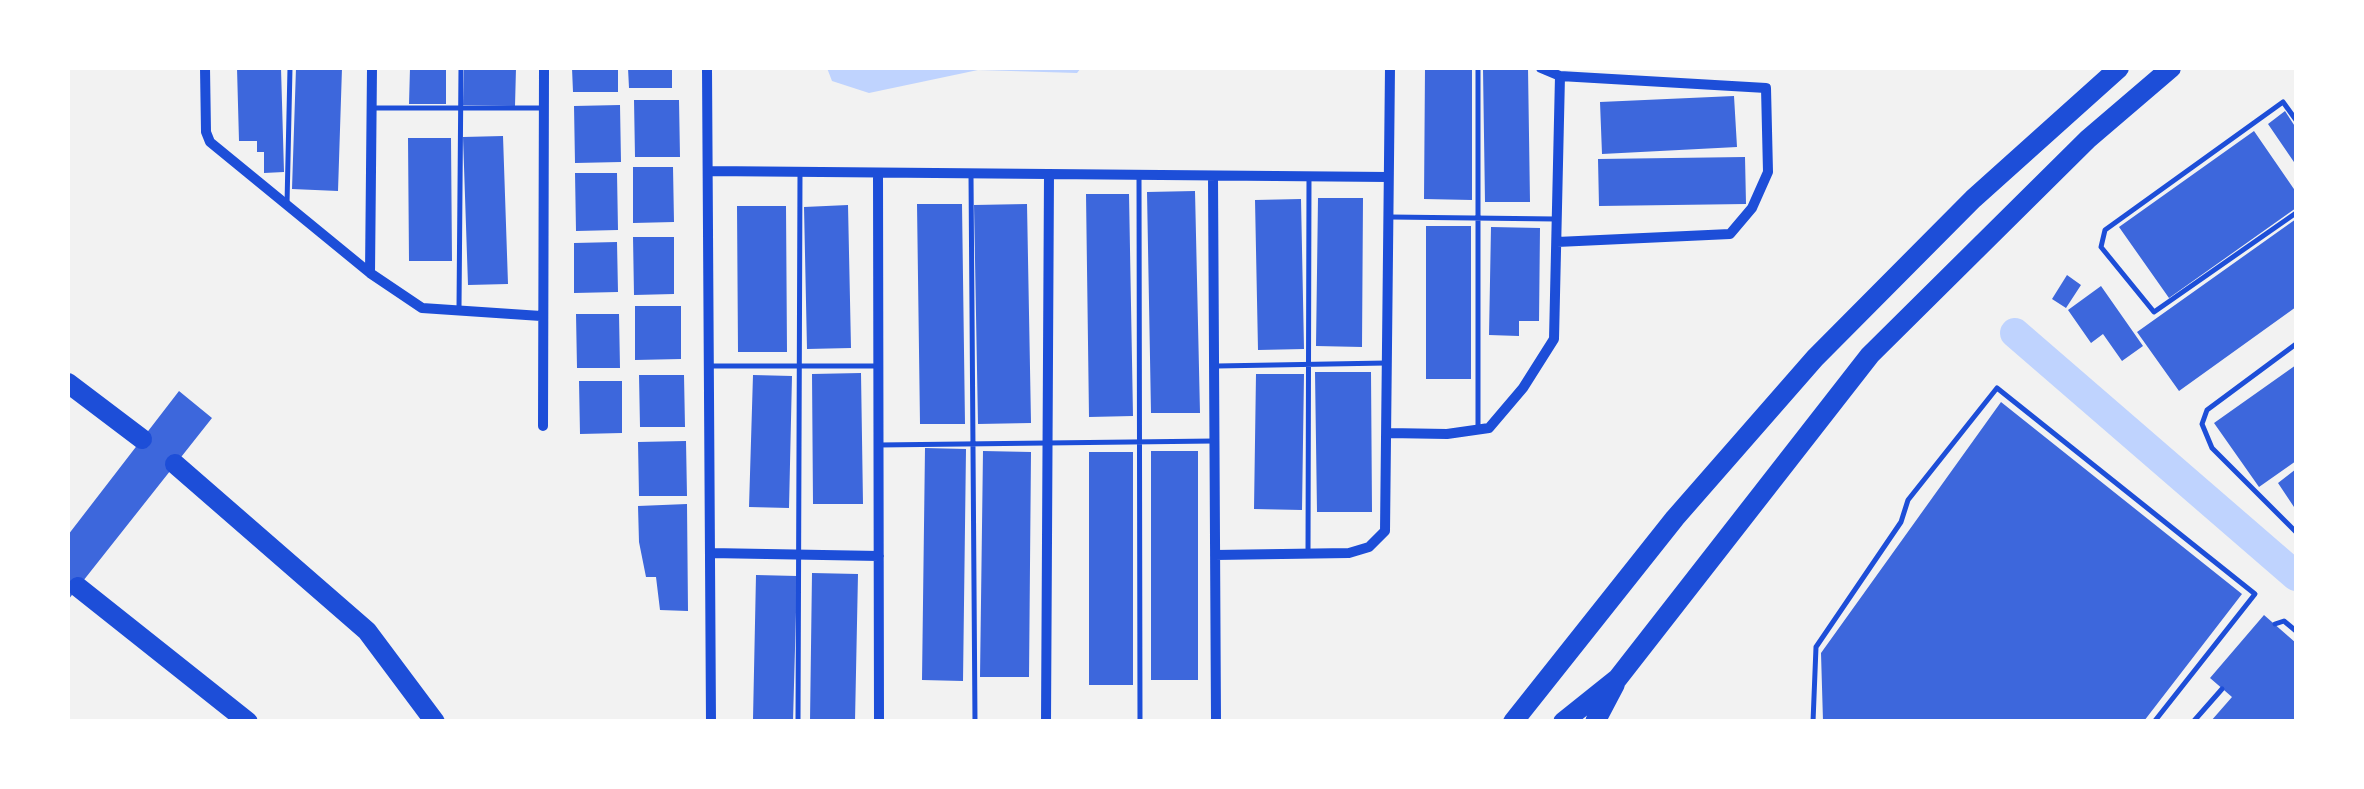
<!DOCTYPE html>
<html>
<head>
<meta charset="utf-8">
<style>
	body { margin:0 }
	#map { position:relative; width:2364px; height:789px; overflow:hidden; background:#f2f2f2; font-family:"Public Sans",sans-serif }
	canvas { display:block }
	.frame { position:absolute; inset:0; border:70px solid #fff; pointer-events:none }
</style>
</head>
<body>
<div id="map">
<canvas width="2364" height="789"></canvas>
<div class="frame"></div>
</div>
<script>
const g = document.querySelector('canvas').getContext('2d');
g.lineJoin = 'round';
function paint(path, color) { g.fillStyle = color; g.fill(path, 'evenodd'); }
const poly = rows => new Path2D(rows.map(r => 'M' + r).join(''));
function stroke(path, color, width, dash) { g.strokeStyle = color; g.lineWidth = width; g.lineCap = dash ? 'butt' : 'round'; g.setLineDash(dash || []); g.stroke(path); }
const water = poly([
	[827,68,1081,68,1077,73,978,70,869,93,832,81]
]);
const river = poly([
	[2015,333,2296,576]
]);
const building = poly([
	[237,68,281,68,284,172,264,173,264,152,257,152,257,141,239,141],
	[296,68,342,68,338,191,292,189],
	[410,68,446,68,446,104,409,104],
	[464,68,516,68,515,106,463,105],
	[572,68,618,68,618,92,573,92],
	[628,68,672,68,672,88,629,88],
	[1425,68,1472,68,1472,200,1424,199],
	[1528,68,1530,202,1485,202,1483,69],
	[1734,96,1737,147,1602,154,1600,102],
	[634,100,679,100,680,157,635,157],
	[620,105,621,162,575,163,574,106],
	[2285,111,2296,128,2296,165,2268,124],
	[2254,131,2296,192,2296,208,2169,298,2119,227],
	[503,136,508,284,468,285,463,137],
	[408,138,451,138,452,261,409,261],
	[1745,157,1746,204,1599,206,1598,159],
	[633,167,673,167,674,222,633,223],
	[575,173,617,173,618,230,576,231],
	[1195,191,1200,413,1151,413,1147,192],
	[1086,194,1129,194,1133,416,1089,417],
	[1318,198,1363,198,1362,347,1316,346],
	[1301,199,1304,349,1258,350,1255,200],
	[917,204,962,204,965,424,920,424],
	[1027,204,1031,423,978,424,974,205],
	[848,205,851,348,807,349,804,207],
	[737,206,786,206,787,352,738,352],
	[2296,219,2296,307,2179,391,2137,332],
	[1426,226,1471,226,1471,379,1426,379],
	[1491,227,1540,228,1539,321,1519,321,1519,336,1489,335],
	[633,237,674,237,674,294,634,295],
	[617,242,618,292,574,293,574,243],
	[2067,275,2081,285,2066,308,2052,299],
	[2101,286,2143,346,2122,361,2103,334,2091,343,2068,310],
	[635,306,681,306,681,359,635,360],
	[576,314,619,314,620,368,577,368],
	[2296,365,2296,461,2259,487,2214,423],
	[1315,372,1371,372,1372,512,1317,512],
	[861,373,863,504,813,504,812,374],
	[1256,374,1304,374,1302,510,1254,509],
	[639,375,684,375,685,427,640,427],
	[753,375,792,376,789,508,749,507],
	[579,381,622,381,622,433,580,434],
	[179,391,212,418,68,600,68,535],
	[2001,402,2242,594,2144,721,1823,721,1821,653],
	[686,441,687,496,639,496,638,442],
	[925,448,966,449,963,681,922,680],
	[983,451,1031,452,1029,677,980,677],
	[1151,451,1198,451,1198,680,1151,680],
	[1089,452,1133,452,1133,685,1089,685],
	[2296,469,2296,510,2278,483],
	[687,504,688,611,660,610,656,577,646,577,639,542,638,506],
	[812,573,858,574,855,721,810,721],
	[756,575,797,576,793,721,753,719],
	[2264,615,2296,643,2296,721,2211,721,2232,697,2210,678]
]);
const service = poly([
	[372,108,544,108],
	[2296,120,2283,102,2105,230,2101,247,2154,312,2296,213],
	[971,175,975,722],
	[1139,175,1140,722],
	[287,204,290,68],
	[1391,217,1555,219],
	[459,308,461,68],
	[2296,344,2207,410,2202,424,2212,448,2296,532],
	[712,366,876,366],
	[1217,366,1386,363],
	[1478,429,1478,68],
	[879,445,1214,441],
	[1308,553,1309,176],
	[2275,624,2284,621,2296,631],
	[798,722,800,172],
	[1813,722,1816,647,1901,522,1908,500,1997,388,2255,594,2154,722],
	[2193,722,2222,689]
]);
const minor = poly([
	[205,68,206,132,210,142,370,273,422,308,541,316],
	[707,68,711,722],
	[1541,68,1560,76,1766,88,1768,172,1752,208,1730,234,1557,242],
	[708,171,1388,177],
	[878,173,879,722],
	[1213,176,1216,722],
	[370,273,372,68],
	[543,426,544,68],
	[1388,433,1447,434,1489,428,1523,388,1554,339,1560,76],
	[710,553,879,556],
	[1215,555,1349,553,1369,547,1385,531,1390,68],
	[1046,722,1049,174]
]);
const motorway = poly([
	[68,383,142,439],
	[175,464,367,631,435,722],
	[78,587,248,722],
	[1513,722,1675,518,1815,358,1973,199,2119,68],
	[1563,722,1618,678,1870,355,2088,139,2171,68],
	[1595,722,1615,684]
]);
paint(water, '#bfd3fe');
stroke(river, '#bfd3fe', 30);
paint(building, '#3d67dc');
stroke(service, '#1d4ed8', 5);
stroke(minor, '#1d4ed8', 10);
stroke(motorway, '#1d4ed8', 20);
</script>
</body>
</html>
